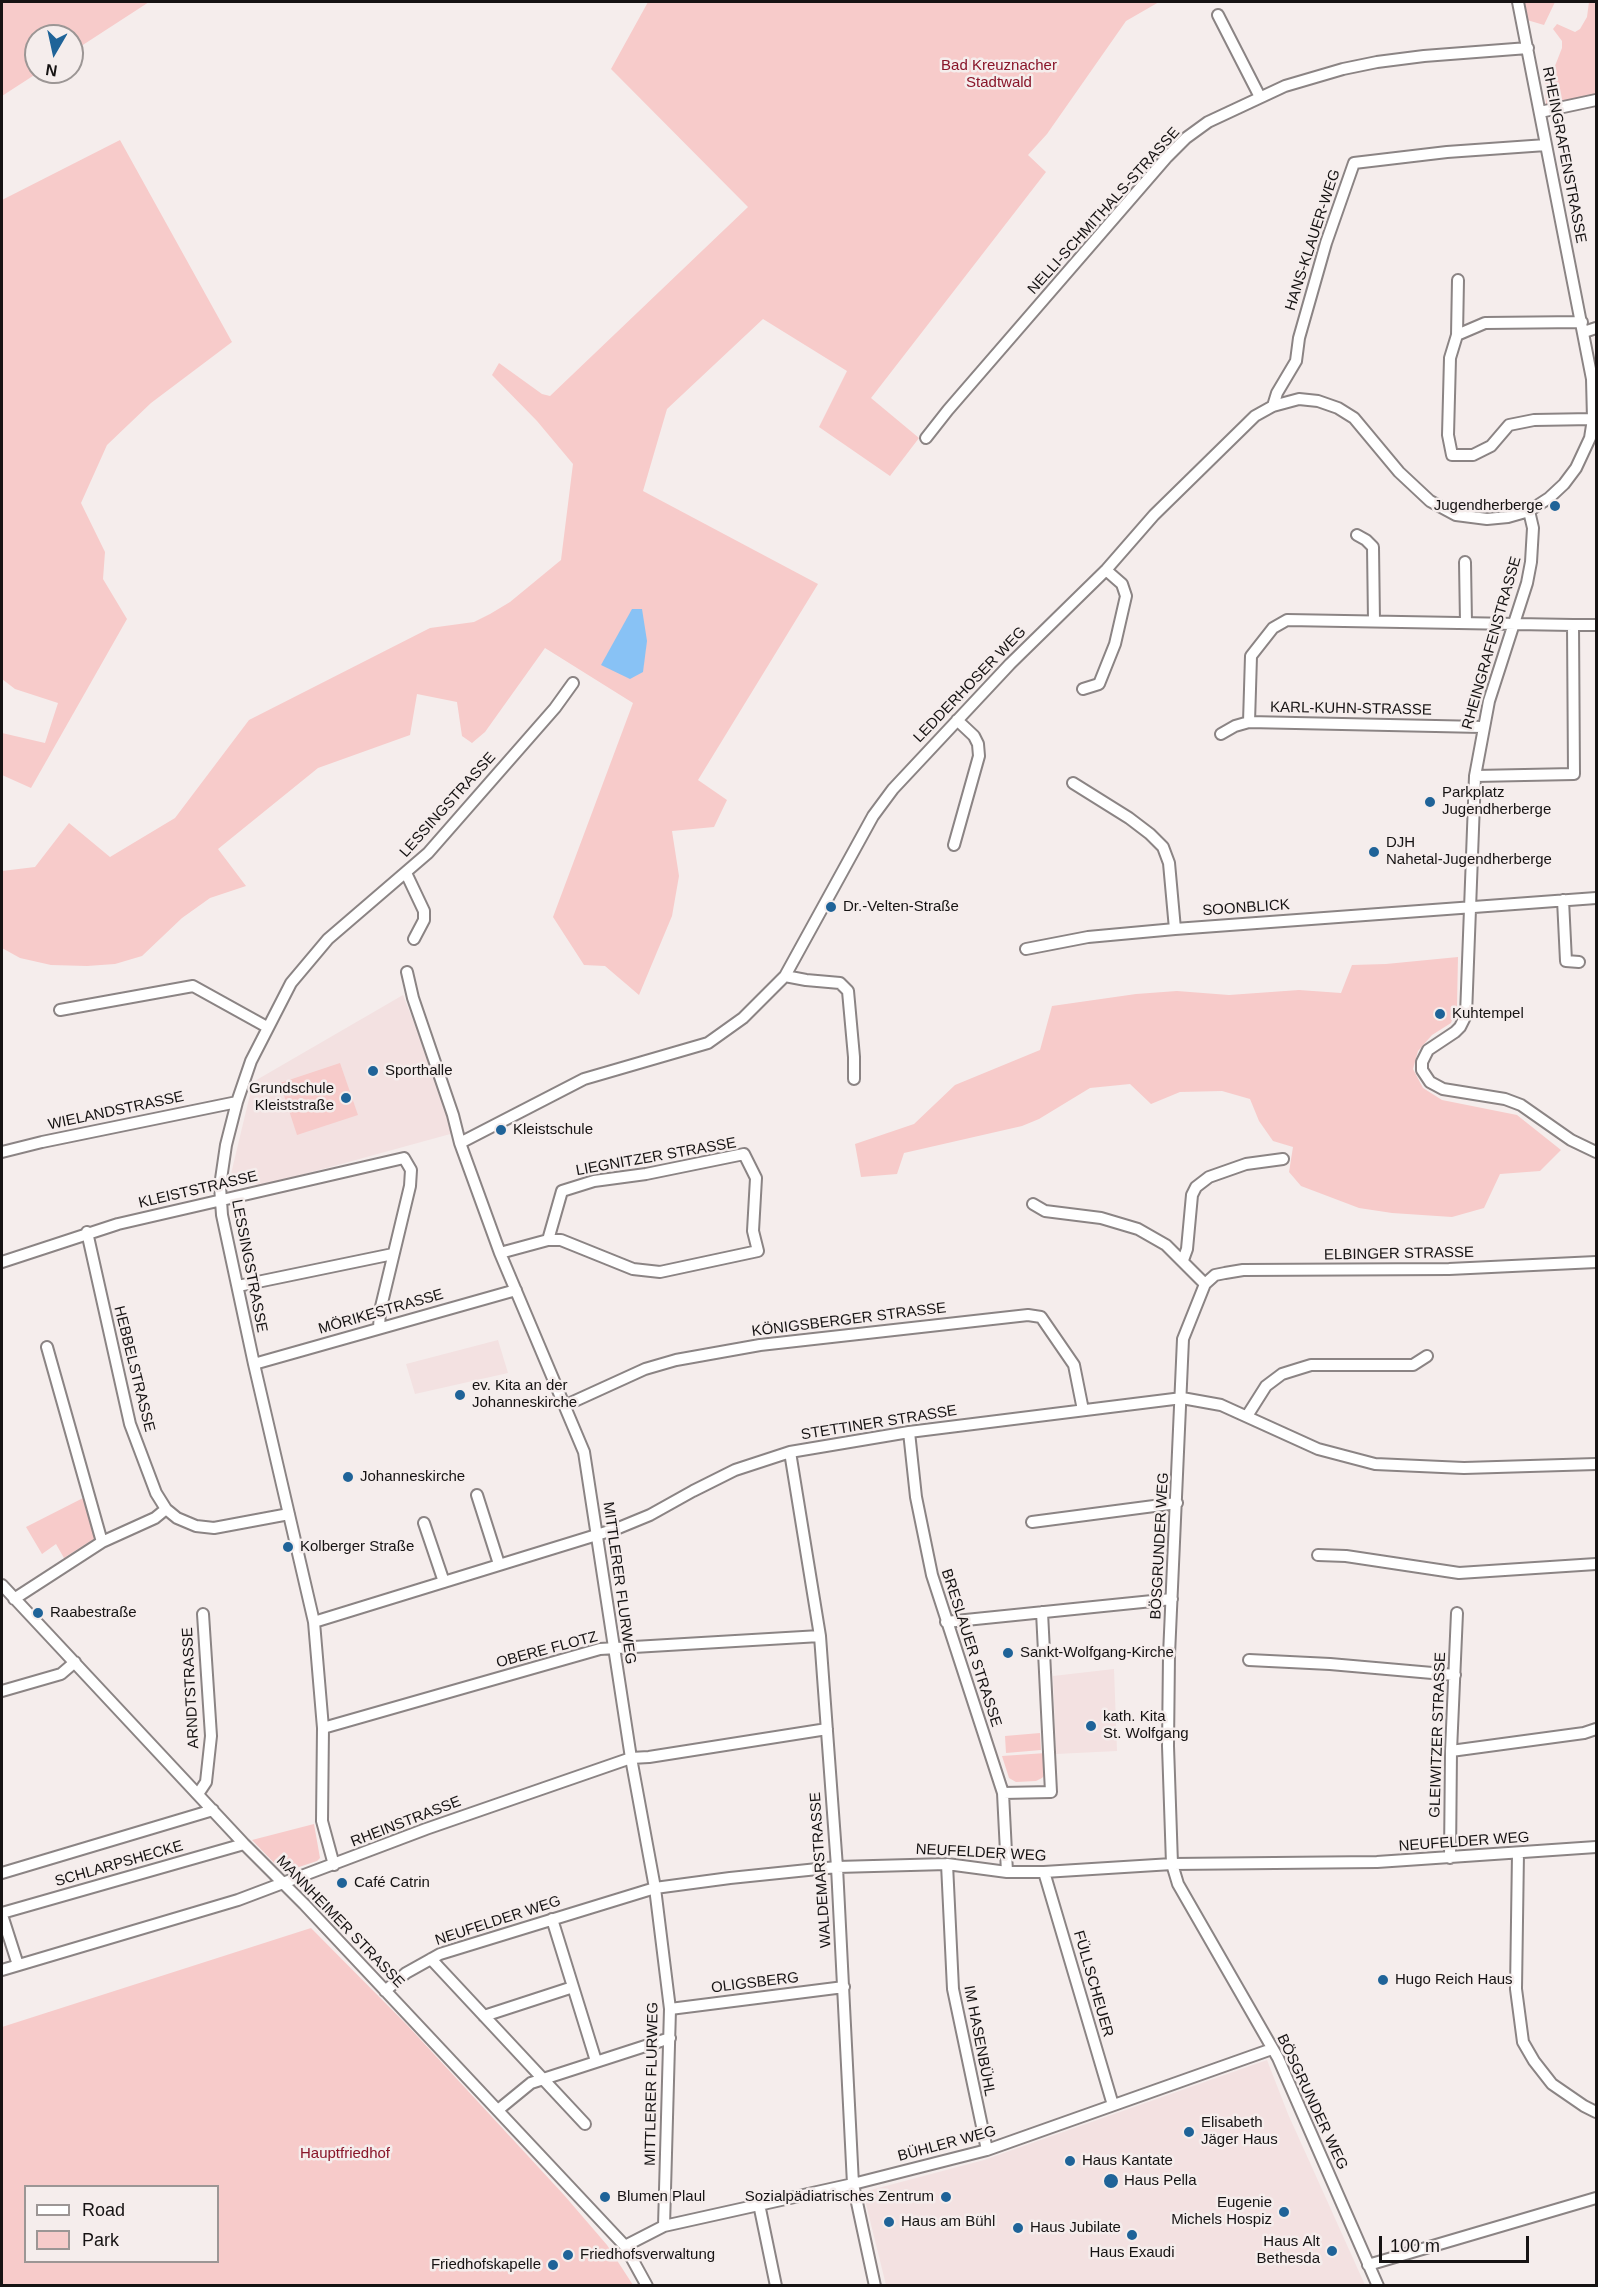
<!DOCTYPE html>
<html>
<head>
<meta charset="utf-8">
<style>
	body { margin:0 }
	#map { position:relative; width:1598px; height:2287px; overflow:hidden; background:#f5edec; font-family:Helvetica,sans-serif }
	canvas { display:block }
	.frame { position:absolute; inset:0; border:3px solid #161313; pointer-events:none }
	.legend { position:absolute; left:24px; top:2185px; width:195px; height:78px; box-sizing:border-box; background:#f5edec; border:2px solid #9c9695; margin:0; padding:8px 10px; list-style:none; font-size:18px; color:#161313 }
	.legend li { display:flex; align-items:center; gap:12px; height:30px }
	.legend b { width:30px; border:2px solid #9c9695 }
	.north { position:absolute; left:24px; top:24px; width:60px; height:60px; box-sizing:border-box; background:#f5edec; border:2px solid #9c9695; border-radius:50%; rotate:189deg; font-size:16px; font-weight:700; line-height:24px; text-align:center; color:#161313 }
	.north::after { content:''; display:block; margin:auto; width:21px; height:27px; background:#1f6398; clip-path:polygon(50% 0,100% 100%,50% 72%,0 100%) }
	.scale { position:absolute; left:1379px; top:2236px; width:150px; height:27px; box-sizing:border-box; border:3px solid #161313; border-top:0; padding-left:8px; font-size:18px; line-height:21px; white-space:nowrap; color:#161313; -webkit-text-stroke:4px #f5edec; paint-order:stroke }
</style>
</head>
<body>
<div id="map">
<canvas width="1598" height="2287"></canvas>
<div class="frame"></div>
<ul class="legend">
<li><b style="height:8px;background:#fff"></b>Road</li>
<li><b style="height:16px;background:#f7cbca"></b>Park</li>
</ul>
<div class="north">N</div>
<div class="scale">100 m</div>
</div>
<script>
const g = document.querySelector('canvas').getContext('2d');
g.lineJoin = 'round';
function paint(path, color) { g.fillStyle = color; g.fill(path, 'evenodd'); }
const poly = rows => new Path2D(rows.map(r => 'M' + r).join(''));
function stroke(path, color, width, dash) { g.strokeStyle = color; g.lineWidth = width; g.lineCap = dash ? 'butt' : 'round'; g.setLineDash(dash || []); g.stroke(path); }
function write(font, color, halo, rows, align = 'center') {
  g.font = font + ' Helvetica,sans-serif'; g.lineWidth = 5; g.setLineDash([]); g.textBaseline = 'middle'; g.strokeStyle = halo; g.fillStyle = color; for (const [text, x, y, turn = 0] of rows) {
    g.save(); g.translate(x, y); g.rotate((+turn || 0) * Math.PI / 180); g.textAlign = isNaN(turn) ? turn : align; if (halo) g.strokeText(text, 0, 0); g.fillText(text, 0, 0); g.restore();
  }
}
const built = poly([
	[403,995,450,1114,454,1133,261,1186,231,1174,253,1082],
	[498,1340,508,1373,415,1394,406,1364],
	[1114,1669,1117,1751,1056,1754,1053,1676],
	[1267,2060,1288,2114,1365,2285,886,2285,863,2192,984,2160]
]);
const green = poly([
	[2,2,149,2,72,52,72,36,36,36,36,72,39,72,2,96],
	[648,2,1159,2,1126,21,1047,134,1028,155,1046,172,871,398,919,438,890,476,819,427,847,371,763,319,667,409,643,491,818,584,698,780,727,800,714,827,672,831,679,876,672,916,639,995,605,966,584,965,553,917,633,703,545,648,485,732,472,743,462,736,457,702,417,694,410,735,318,768,218,849,246,886,210,898,182,918,142,956,115,964,87,966,51,965,20,958,2,948,2,871,35,867,69,823,110,857,175,818,249,720,430,628,474,622,490,614,510,602,561,560,573,464,537,421,492,375,499,363,542,394,550,396,748,207,611,69],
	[1524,2,1555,2,1544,25,1527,20],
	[1589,2,1596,2,1596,96,1546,105,1545,82,1553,71,1562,48,1562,41,1553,29,1557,24,1575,32,1580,29,1587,17],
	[120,140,232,342,151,403,107,445,81,503,105,552,103,579,127,619,31,788,2,775,2,733,45,743,58,703,15,689,2,679,2,200],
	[1458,957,1457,1006,1451,1023,1432,1035,1418,1051,1413,1069,1423,1088,1442,1100,1517,1115,1561,1150,1540,1171,1500,1174,1484,1208,1452,1217,1392,1213,1359,1208,1301,1186,1289,1172,1293,1147,1273,1141,1259,1121,1250,1099,1222,1091,1180,1092,1151,1104,1130,1084,1090,1088,1039,1119,1022,1126,904,1153,897,1174,861,1177,855,1144,914,1124,955,1085,1040,1050,1052,1006,1136,994,1177,991,1229,995,1299,990,1341,993,1352,965,1386,964],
	[340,1063,358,1115,297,1135,280,1083],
	[87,1496,97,1537,64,1558,56,1544,42,1554,26,1527],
	[1040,1733,1041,1750,1006,1753,1005,1736],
	[1046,1753,1047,1772,1042,1778,1036,1781,1016,1782,1009,1778,1002,1756],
	[314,1824,320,1858,317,1861,287,1871,283,1863,277,1866,252,1840],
	[311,1928,408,2026,564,2195,607,2245,633,2285,2,2285,2,2027],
	[26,2186,218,2186,218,2262,26,2262]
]);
const water = poly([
	[632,609,642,609,647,641,643,672,630,679,601,665]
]);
const minor = poly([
	[1218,15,1260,97],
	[1540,112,1596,100],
	[1582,322,1485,323,1457,335,1450,358,1448,435,1452,455,1473,455,1491,446,1509,425,1534,420,1593,419],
	[1584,332,1596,328],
	[1457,335,1458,280],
	[1273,406,1277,393,1296,361,1299,338,1326,243,1354,163,1447,152,1546,145],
	[926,438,948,410,1167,157,1186,138,1208,122,1285,86,1343,69,1377,62,1424,56,1528,48],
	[1529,511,1533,528,1531,562,1527,583,1489,701,1475,776,1466,1015,1460,1027,1455,1032,1428,1050,1422,1062,1422,1070,1430,1082,1443,1089,1505,1099,1521,1105,1571,1140,1596,1152],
	[1357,535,1366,540,1373,547,1374,621],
	[1465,562,1466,623],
	[1573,625,1596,625],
	[1083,689,1099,684,1115,644,1126,596,1122,584,1106,570],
	[1249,722,1251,656,1273,628,1287,620,1573,625,1574,774,1475,776],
	[1221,734,1235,726,1249,722,1482,727],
	[1073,783,1129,818,1150,834,1163,847,1169,863,1175,929],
	[954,845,979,756,978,744,974,736,957,720],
	[406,873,424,911,424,920,414,939],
	[1563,900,1566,961,1579,962],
	[1026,949,1088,937,1175,929,1596,898],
	[407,972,413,998,453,1115,460,1143,500,1253,584,1452,631,1758,655,1888,670,2009,664,2226],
	[785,976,806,980,840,983,848,991,854,1057,854,1079],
	[60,1010,193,986,267,1027],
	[460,1143,584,1079,708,1043,743,1018,785,976,873,816,893,789,1010,664,1106,570,1154,515,1255,416,1273,406,1299,399,1318,401,1338,408,1354,418,1399,472,1430,501,1456,515,1487,519,1508,517,1529,511,1549,498,1564,484,1576,468,1590,438,1593,419,1592,379,1518,2],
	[2,1152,42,1142,237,1102],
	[1033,1204,1045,1211,1101,1218,1138,1229,1166,1245,1205,1284],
	[87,1232,130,1424,156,1493,166,1509],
	[500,1253,548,1240,561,1240,633,1269,660,1272,758,1251,753,1231,756,1178,744,1154,646,1174,594,1181,562,1191,548,1240],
	[1183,1260,1187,1249,1192,1195,1196,1187,1209,1177,1246,1164,1283,1159],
	[2,1262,118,1224,404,1158,411,1170,410,1186,380,1311,379,1328],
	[238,1286,393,1254],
	[47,1347,102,1542],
	[254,1364,516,1290],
	[566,1405,645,1369,676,1360,760,1345,1028,1315,1041,1317,1074,1365,1083,1410],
	[1247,1416,1266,1386,1282,1374,1298,1369,1311,1365,1413,1365,1427,1356],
	[909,1432,916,1497,932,1575,1003,1793,1007,1872],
	[790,1452,820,1636,837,1867,853,2184,875,2286],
	[477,1495,499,1564],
	[1032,1522,1177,1503],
	[424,1523,444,1582],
	[1318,1555,1346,1556,1459,1573,1596,1564],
	[2,1585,244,1844,304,1904,625,2246,647,2286],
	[14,1599,102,1542,155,1518,166,1509,177,1518,196,1526,214,1528,289,1514],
	[314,1622,616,1529,650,1515,693,1491,735,1470,790,1452,909,1432,1182,1398,1221,1405,1318,1449,1375,1464,1464,1468,1596,1464],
	[946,1622,1172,1599],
	[1249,1660,1330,1664,1455,1675],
	[2,1691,61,1674,75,1662],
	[323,1728,600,1649,820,1636],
	[1451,1751,1584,1733,1596,1729],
	[1003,1793,1051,1792,1042,1612],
	[198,1794,206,1782,211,1736,203,1614],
	[1518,1853,1516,1989,1523,2042,1534,2061,1552,2084,1584,2106,1596,2112],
	[1450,1858,1451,1751,1457,1613],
	[947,1864,953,1989,987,2150],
	[334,1865,322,1821,323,1728,314,1622,254,1364,222,1215,220,1186,226,1145,237,1102,251,1061,291,983,328,939,428,853,555,708,573,683],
	[1044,1872,1113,2105],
	[2,1873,213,1810],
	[2,1913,244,1844],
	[2,1915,18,1965],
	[552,1919,596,2061],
	[431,1959,585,2124],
	[2,1970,238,1900,426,1829,631,1758,649,1757,827,1729],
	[385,1991,406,1973,440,1954,655,1888,730,1878,837,1867,947,1864,1007,1872,1044,1872,1172,1864,1377,1862,1596,1847],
	[670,2009,844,1987],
	[484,2016,573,1987],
	[498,2110,531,2083,670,2038],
	[759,2204,776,2286],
	[625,2246,664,2226,853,2184,987,2150,1272,2049],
	[1368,2265,1596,2198],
	[1378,2286,1278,2058,1178,1884,1172,1864,1168,1746,1169,1655,1183,1339,1205,1284,1215,1275,1225,1273,1243,1270,1449,1269,1596,1262]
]);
const markers = [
	[1555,506,6,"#1f6398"],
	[1430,802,6,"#1f6398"],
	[1374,852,6,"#1f6398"],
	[831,907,6,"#1f6398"],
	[1440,1014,6,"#1f6398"],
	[373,1071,6,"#1f6398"],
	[346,1098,6,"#1f6398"],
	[501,1130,6,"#1f6398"],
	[460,1395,6,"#1f6398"],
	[348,1477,6,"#1f6398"],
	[288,1547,6,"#1f6398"],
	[38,1613,6,"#1f6398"],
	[1008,1653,6,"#1f6398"],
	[1091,1726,6,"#1f6398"],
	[342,1883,6,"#1f6398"],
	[1383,1980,6,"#1f6398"],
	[1189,2132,6,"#1f6398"],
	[1070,2161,6,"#1f6398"],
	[1111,2181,8,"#1f6398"],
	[605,2197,6,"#1f6398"],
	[946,2197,6,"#1f6398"],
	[1284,2212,6,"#1f6398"],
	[889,2222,6,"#1f6398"],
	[1018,2228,6,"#1f6398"],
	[1132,2235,6,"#1f6398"],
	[1332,2251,6,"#1f6398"],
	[568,2255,6,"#1f6398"],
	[553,2265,6,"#1f6398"]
];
const parkNames = [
	["Bad Kreuznacher",999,66],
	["Stadtwald",999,83],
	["Hauptfriedhof",345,2154]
];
const streetNames = [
	["RHEINGRAFENSTRASSE",1564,155,79],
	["NELLI-SCHMITHALS-STRASSE",1104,211,-48],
	["HANS-KLAUER-WEG",1313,240,-72],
	["RHEINGRAFENSTRASSE",1492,643,-74],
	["LEDDERHOSER WEG",970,685,-46],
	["KARL-KUHN-STRASSE",1351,709,1],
	["LESSINGSTRASSE",448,805,-48],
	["SOONBLICK",1246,908,-4],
	["WIELANDSTRASSE",116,1111,-12],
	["LIEGNITZER STRASSE",656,1157,-10],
	["KLEISTSTRASSE",198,1190,-13],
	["ELBINGER STRASSE",1399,1254,-1],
	["LESSINGSTRASSE",249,1266,79],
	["MÖRIKESTRASSE",381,1312,-16],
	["KÖNIGSBERGER STRASSE",849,1320,-7],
	["HEBBELSTRASSE",134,1369,76],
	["STETTINER STRASSE",879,1423,-9],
	["BÖSGRUNDER WEG",1160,1546,-87],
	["MITTLERER FLURWEG",619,1583,82],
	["BRESLAUER STRASSE",971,1648,72],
	["OBERE FLOTZ",547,1650,-15],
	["ARNDTSTRASSE",191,1688,-93],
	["GLEIWITZER STRASSE",1438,1735,-88],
	["RHEINSTRASSE",406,1822,-21],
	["NEUFELDER WEG",1464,1842,-4],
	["NEUFELDER WEG",981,1853,3],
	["SCHLARPSHECKE",119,1864,-16],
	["WALDEMARSTRASSE",821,1870,-94],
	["NEUFELDER WEG",498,1921,-18],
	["MANNHEIMER STRASSE",340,1922,46],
	["OLIGSBERG",755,1983,-7],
	["FÜLLSCHEUER",1093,1984,74],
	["IM HASENBÜHL",979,2041,79],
	["MITTLERER FLURWEG",652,2084,-89],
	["BÖSGRUNDER WEG",1312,2102,65],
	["BÜHLER WEG",947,2144,-15]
];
const poiNames = [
	["Jugendherberge",1543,506,"right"],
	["Parkplatz",1442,793],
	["Jugendherberge",1442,810],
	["DJH",1386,843],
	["Nahetal-Jugendherberge",1386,860],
	["Dr.-Velten-Straße",843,907],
	["Kuhtempel",1452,1014],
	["Sporthalle",385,1071],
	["Grundschule",334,1089,"right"],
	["Kleiststraße",334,1106,"right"],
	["Kleistschule",513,1130],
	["ev. Kita an der",472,1386],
	["Johanneskirche",472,1403],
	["Johanneskirche",360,1477],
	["Kolberger Straße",300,1547],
	["Raabestraße",50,1613],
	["Sankt-Wolfgang-Kirche",1020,1653],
	["kath. Kita",1103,1717],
	["St. Wolfgang",1103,1734],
	["Café Catrin",354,1883],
	["Hugo Reich Haus",1395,1980],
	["Elisabeth",1201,2123],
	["Jäger Haus",1201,2140],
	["Haus Kantate",1082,2161],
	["Haus Pella",1124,2181],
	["Blumen Plaul",617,2197],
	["Sozialpädiatrisches Zentrum",934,2197,"right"],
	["Eugenie",1272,2203,"right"],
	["Michels Hospiz",1272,2220,"right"],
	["Haus am Bühl",901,2222],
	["Haus Jubilate",1030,2228],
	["Haus Alt",1320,2242,"right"],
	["Bethesda",1320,2259,"right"],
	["Haus Exaudi",1132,2253,"center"],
	["Friedhofsverwaltung",580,2255],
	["Friedhofskapelle",541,2265,"right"]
];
paint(built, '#f3e1e1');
paint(green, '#f7cbca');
paint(water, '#88c2f5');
stroke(minor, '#8b8484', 14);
stroke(minor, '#fff', 10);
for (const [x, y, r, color] of markers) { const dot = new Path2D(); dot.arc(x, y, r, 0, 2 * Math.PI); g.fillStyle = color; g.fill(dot); stroke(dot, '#f5edec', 2); }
write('15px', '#891529', '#f5edec', parkNames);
write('15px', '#161313', '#f5edec', streetNames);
write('15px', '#161313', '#f5edec', poiNames, 'left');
</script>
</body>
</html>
